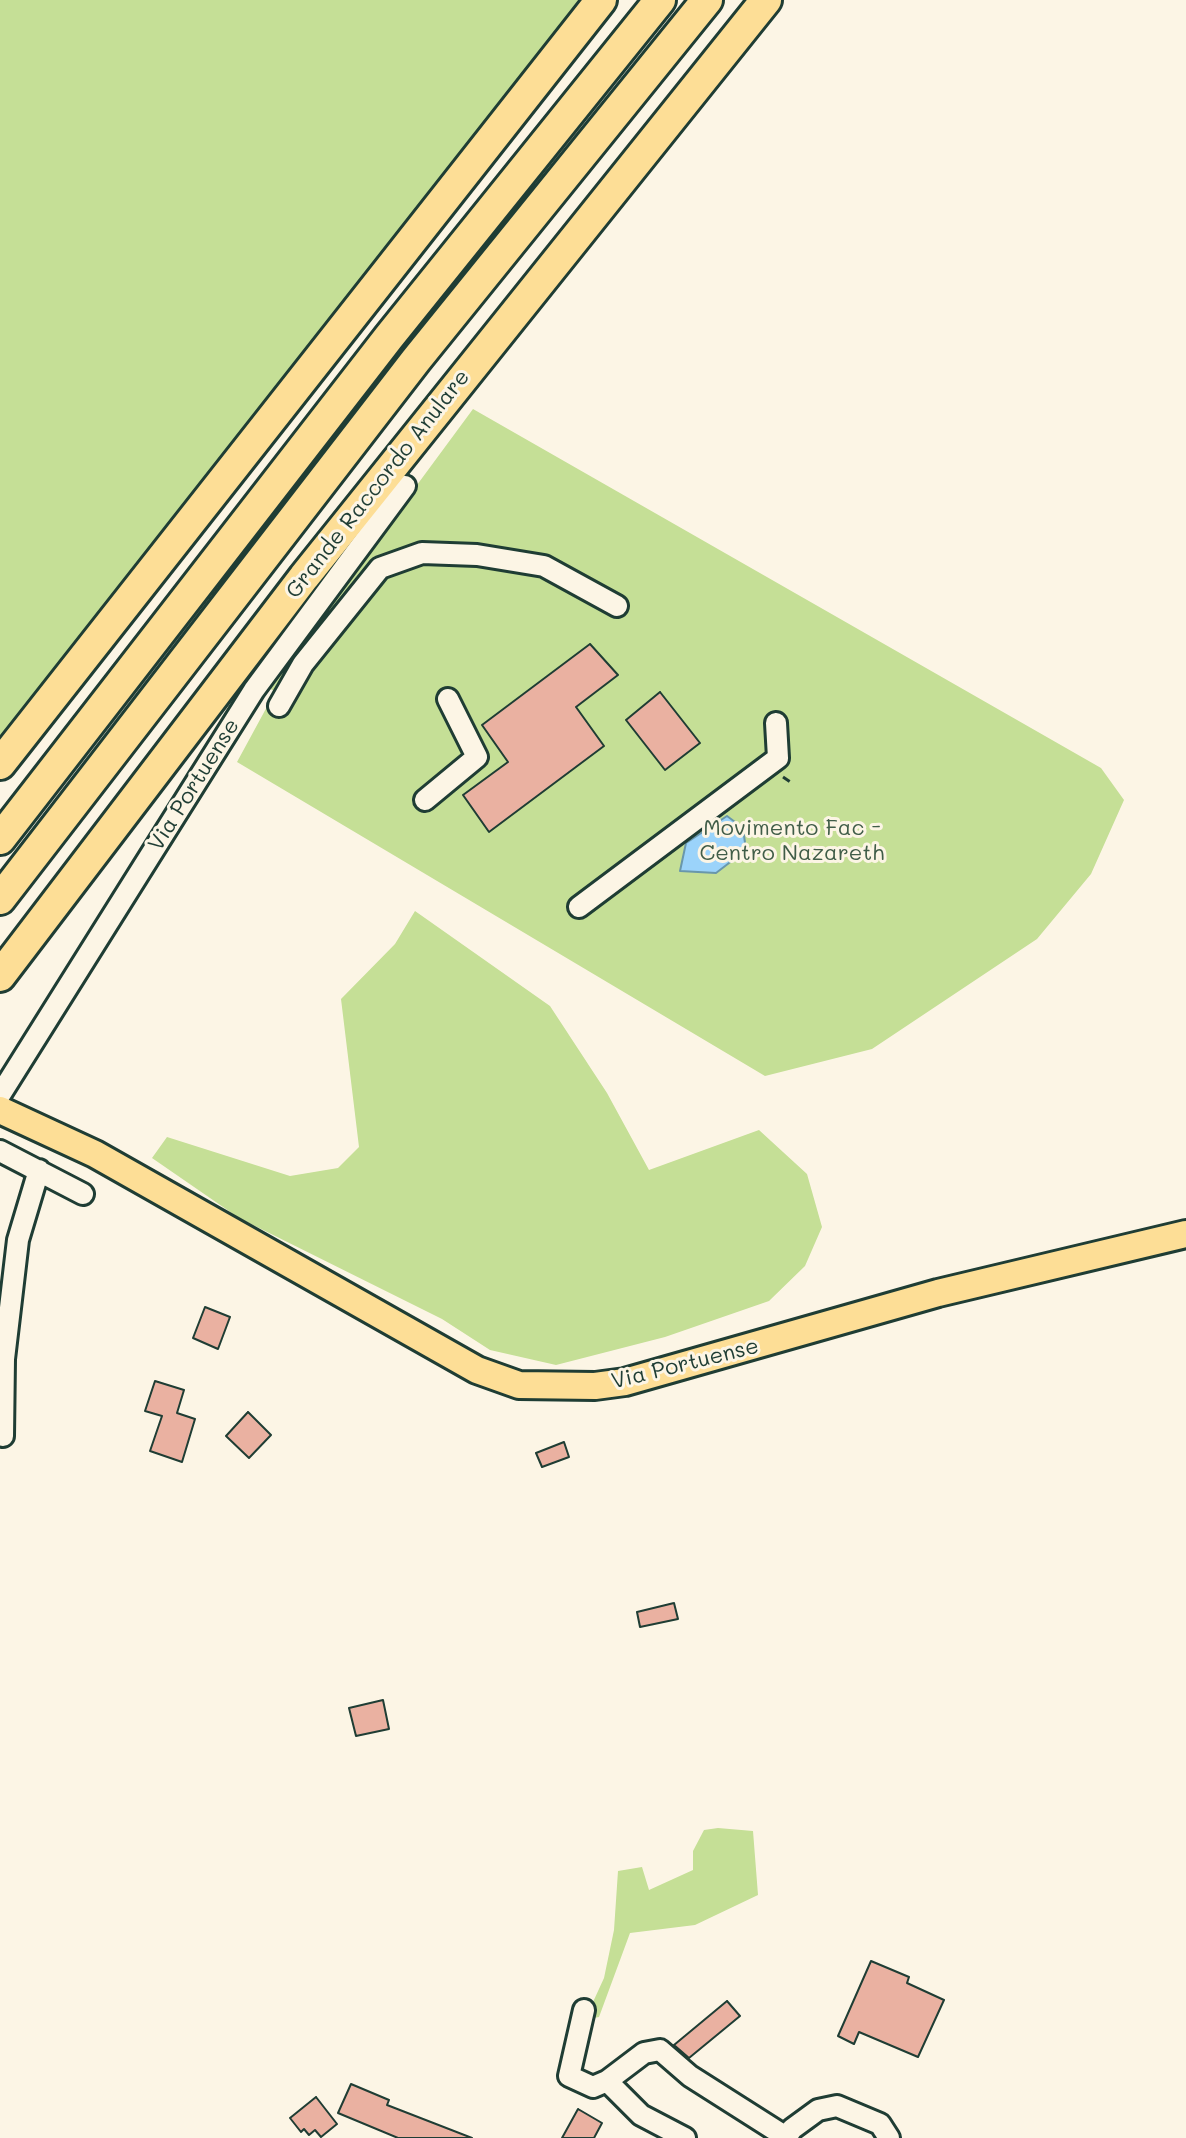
<!DOCTYPE html>
<html>
<head>
<meta charset="utf-8">
<style>
	body { margin:0 }
	canvas { display:block; background:#fcf5e5 }
</style>
</head>
<body>
<canvas width="1186" height="2138"></canvas>
<script>
const g = document.querySelector('canvas').getContext('2d');
g.lineJoin = 'round';
function paint(path, color) { g.fillStyle = color; g.fill(path, 'evenodd'); }
const poly = rows => new Path2D(rows.map(r => 'M' + r).join(''));
function stroke(path, color, width, dash) { g.strokeStyle = color; g.lineWidth = width; g.lineCap = dash ? 'butt' : 'round'; g.setLineDash(dash || []); g.stroke(path); }
function write(font, color, halo, rows, align = 'center') {
  g.font = font + ' Mali,sans-serif'; g.lineWidth = 6; g.setLineDash([]); g.textBaseline = 'middle'; g.strokeStyle = halo; g.fillStyle = color; for (const [text, x, y, turn = 0] of rows) {
    g.save(); g.translate(x, y); g.rotate((+turn || 0) * Math.PI / 180); g.textAlign = isNaN(turn) ? turn : align; if (halo) g.strokeText(text, 0, 0); g.fillText(text, 0, 0); g.restore();
  }
}
const green = poly([
	[0,0,583,0,0,739],
	[473,409,1101,768,1124,800,1091,874,1037,939,872,1049,765,1076,237,762,275,692,268,687],
	[415,911,550,1006,607,1093,649,1170,759,1130,807,1174,822,1227,805,1266,769,1301,665,1337,556,1365,490,1350,442,1319,239,1218,152,1158,167,1137,290,1176,338,1168,359,1147,341,999,395,944],
	[718,1828,753,1831,758,1895,695,1925,630,1933,599,2017,594,2018,588,2013,604,1978,614,1930,618,1871,642,1867,649,1890,693,1870,693,1851,704,1830]
]);
const water = poly([
	[727,816,743,828,746,850,716,873,680,871,686,843,727,816]
]);
const building = poly([
	[590,644,618,675,576,707,604,746,489,832,463,795,508,762,482,725,590,644],
	[660,692,700,743,665,770,626,720,660,692],
	[205,1307,230,1317,218,1349,193,1338,205,1307],
	[155,1381,184,1390,177,1413,195,1419,182,1462,150,1451,162,1416,145,1411,155,1381],
	[248,1412,271,1435,249,1458,226,1436,248,1412],
	[564,1442,569,1457,542,1467,536,1453,564,1442],
	[674,1603,678,1619,640,1627,637,1612,674,1603],
	[383,1700,389,1729,356,1736,349,1708,383,1700],
	[871,1961,909,1977,907,1983,944,2000,918,2057,859,2032,854,2044,838,2036,871,1961],
	[727,2001,740,2016,689,2058,674,2045,727,2001],
	[351,2084,389,2100,387,2105,472,2138,398,2138,338,2113,351,2084],
	[316,2097,337,2124,321,2137,315,2130,309,2135,304,2129,301,2132,290,2118,316,2097],
	[578,2109,602,2123,594,2138,562,2138,578,2109]
]);
const path = poly([
	[783,777,792,783]
]);
const minor = poly([
	[279,706,303,664,380,568,422,553,477,555,544,566,617,606],
	[425,800,477,757,448,699],
	[579,907,778,758,776,723],
	[0,1095,254,690,405,486],
	[0,1151,83,1194],
	[3,1436,4,1359,18,1240,39,1170],
	[584,2010,569,2076,593,2087,607,2081,644,2053,660,2050,690,2076,786,2137],
	[607,2081,641,2115,685,2138],
	[786,2138,792,2129,818,2110,837,2106,880,2124,889,2138]
]);
const major = poly([
	[0,1110,95,1154,477,1370,519,1385,595,1386,625,1382,938,1293,1186,1234]
]);
const highway = poly([
	[0,764,601,0],
	[0,839,389,337,660,0],
	[0,899,416,360,707,0],
	[0,976,304,577,766,0]
]);
const streetNames = [
	["Grande Raccordo Anulare",378,484,-52],
	["Via Portuense",194,785,-58],
	["Via Portuense",685,1364,-14]
];
const parkNames = [
	["Movimento Fac -",792,828],
	["Centro Nazareth",792,853]
];
paint(green, '#c5df96');
paint(water, '#9bd3fa');
stroke(water, '#6997ab', 2);
paint(building, '#eab1a1');
stroke(building, '#1f3d34', 2);
stroke(minor, '#1f3d34', 26);
stroke(major, '#1f3d34', 32);
stroke(highway, '#1f3d34', 36);
stroke(path, '#1f3d34', 3, [8, 6]);
stroke(minor, '#fcf5e5', 20);
stroke(major, '#fdde96', 26);
stroke(highway, '#fdde96', 30);
write('22px', '#1f3d34', '#fcf5e5', streetNames);
write('22px', '#405d48', '#fcf5e5', parkNames);
</script>
</body>
</html>
